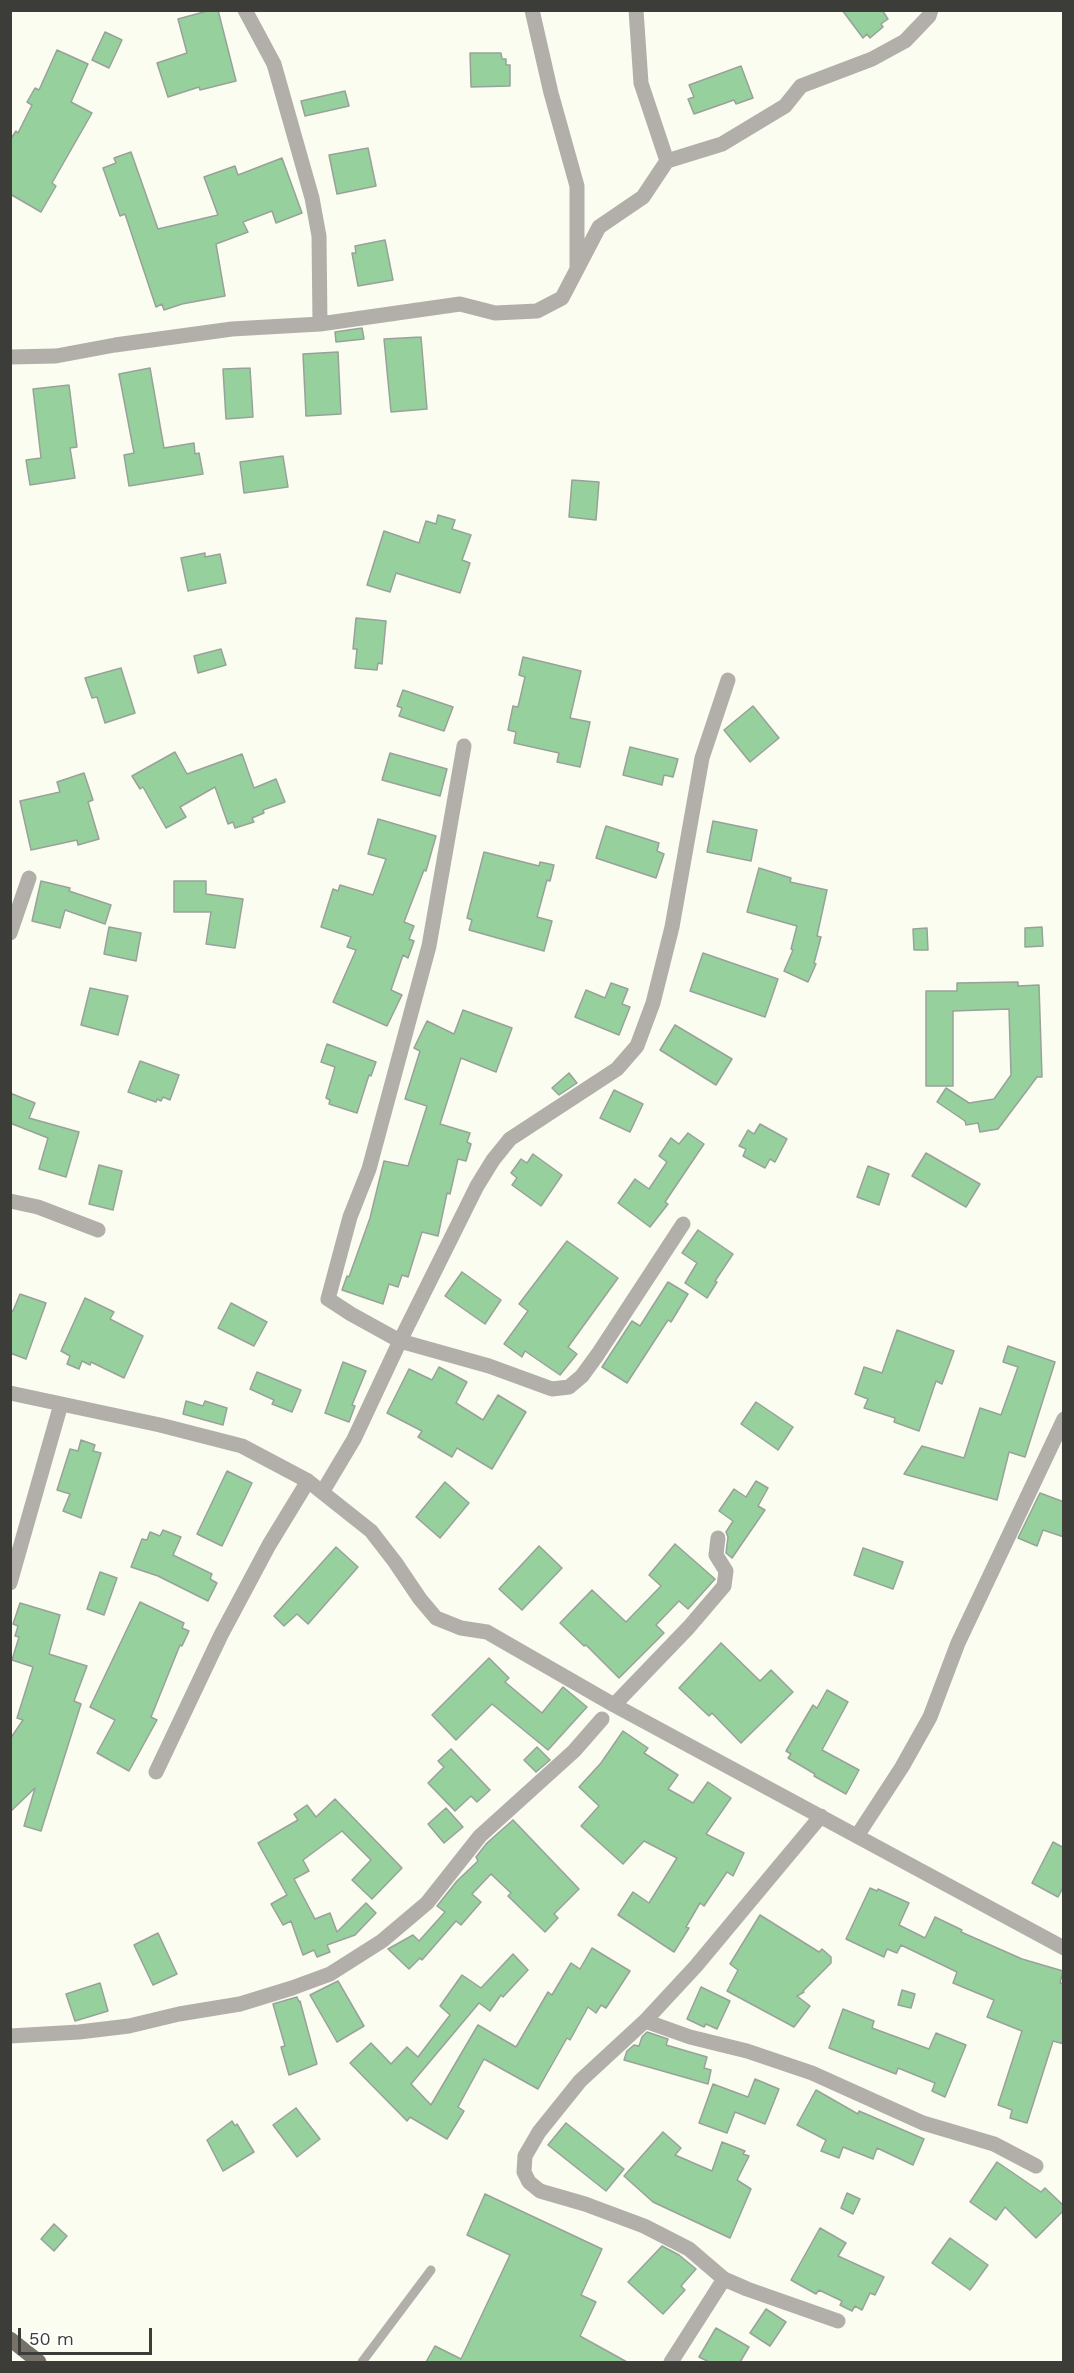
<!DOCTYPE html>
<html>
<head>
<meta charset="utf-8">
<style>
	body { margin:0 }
	#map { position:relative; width:1074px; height:2373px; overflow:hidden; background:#fbfdf1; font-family:"Work Sans",sans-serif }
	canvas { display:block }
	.frame { position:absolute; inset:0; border:12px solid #3c3d38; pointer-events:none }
	.scale { position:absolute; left:18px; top:2328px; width:134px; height:27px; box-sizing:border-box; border:3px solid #3c3d38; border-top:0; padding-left:8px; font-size:18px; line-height:21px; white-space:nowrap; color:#3c3d38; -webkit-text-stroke:4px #fff; paint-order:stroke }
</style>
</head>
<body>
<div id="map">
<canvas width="1074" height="2373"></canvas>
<div class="frame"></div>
<div class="scale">50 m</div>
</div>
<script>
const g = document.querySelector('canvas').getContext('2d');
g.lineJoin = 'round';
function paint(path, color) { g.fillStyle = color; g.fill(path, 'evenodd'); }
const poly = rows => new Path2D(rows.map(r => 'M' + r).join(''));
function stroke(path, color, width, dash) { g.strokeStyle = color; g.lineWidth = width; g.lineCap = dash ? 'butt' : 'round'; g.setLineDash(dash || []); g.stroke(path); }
const building = poly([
	[211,10,218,10,236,81,200,90,199,87,168,97,157,63,187,53,178,19,211,10],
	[842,10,882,10,888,19,881,24,883,27,870,38,867,34,863,38,842,10],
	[105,32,122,40,109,68,92,60,105,32],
	[57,50,88,64,71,102,92,113,52,183,56,186,41,212,10,194,10,140,16,131,18,133,32,105,27,102,35,88,39,90,57,50],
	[470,53,501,53,502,59,506,59,506,65,510,65,510,86,471,87,470,53],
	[741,66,753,98,736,104,734,100,694,114,688,99,694,97,689,85,741,66],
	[345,91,349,106,305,116,301,101,345,91],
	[368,148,376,186,337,194,329,155,368,148],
	[131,152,158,229,218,215,204,177,235,166,238,175,282,158,302,213,276,223,272,211,243,222,248,232,216,244,225,296,182,304,164,310,162,304,156,307,125,214,120,216,103,168,116,163,114,158,131,152],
	[385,240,393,280,358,286,352,253,356,253,355,246,385,240],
	[362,328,364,339,336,342,335,332,362,328],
	[421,337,427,409,391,412,384,339,421,337],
	[338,352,341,414,306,416,303,354,338,352],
	[150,368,164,448,194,443,195,454,199,453,203,474,129,486,124,455,134,453,119,374,150,368],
	[250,368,253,417,226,419,223,369,250,368],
	[69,385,77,447,70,448,75,478,30,485,26,460,41,458,33,389,69,385],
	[283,456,288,487,244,493,240,462,283,456],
	[572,480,599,482,596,520,569,517,572,480],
	[438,515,455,520,452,529,471,535,462,560,470,563,460,593,396,573,390,592,367,585,384,531,419,543,426,521,436,524,438,515],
	[205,553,205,557,220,554,226,583,188,591,181,558,205,553],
	[356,618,386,621,382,664,378,663,377,670,355,668,357,649,353,649,356,618],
	[221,649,226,665,198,673,194,656,221,649],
	[523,657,581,671,570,718,590,722,580,767,557,762,559,753,514,743,516,732,508,730,513,706,518,707,525,677,519,675,523,657],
	[121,668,135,713,105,723,97,697,92,698,85,678,121,668],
	[403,690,453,707,444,731,399,716,402,708,397,706,403,690],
	[753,706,779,738,750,762,724,730,753,706],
	[630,747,678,759,673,777,664,775,662,785,623,775,630,747],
	[175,752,187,774,242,754,254,788,276,779,285,802,263,810,264,813,252,818,254,822,235,828,233,822,228,824,215,787,180,807,186,817,166,828,143,787,140,789,132,776,175,752],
	[390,753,447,769,440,796,382,780,390,753],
	[84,773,93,800,88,802,99,839,78,845,77,840,31,850,20,801,60,792,57,782,84,773],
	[378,819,436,836,426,871,424,870,404,922,414,926,409,939,414,941,408,958,403,955,391,990,402,995,387,1026,333,1002,356,950,347,947,351,937,321,927,333,889,338,891,340,885,373,895,386,859,368,854,378,819],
	[713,821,757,830,751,861,707,852,713,821],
	[606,826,659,843,657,851,664,854,656,878,596,858,606,826],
	[484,852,539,866,540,862,554,865,550,881,547,880,537,917,552,921,544,951,469,930,472,920,467,918,484,852],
	[759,868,791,878,790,882,827,890,817,936,821,937,814,963,816,964,808,982,784,971,793,950,791,949,797,926,747,912,759,868],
	[41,881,70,888,69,891,111,905,105,924,65,910,60,928,32,921,41,881],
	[174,881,206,881,206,894,243,899,235,948,206,944,211,912,174,912,174,881],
	[109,927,141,933,136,961,104,954,109,927],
	[1042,927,1043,946,1025,947,1025,928,1042,927],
	[927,928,928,950,914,950,913,929,927,928],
	[703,953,778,979,765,1017,690,991,703,953],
	[1018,982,1018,986,1039,985,1042,1077,1037,1077,998,1129,980,1132,978,1123,966,1125,965,1121,937,1102,946,1088,969,1103,994,1099,1011,1075,1009,1009,953,1011,953,1086,926,1086,926,991,957,991,957,983,1018,982],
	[611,983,628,989,622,1004,630,1007,619,1035,575,1017,586,990,605,998,611,983],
	[90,988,128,996,118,1035,81,1025,90,988],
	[463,1010,512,1028,496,1072,461,1058,440,1124,470,1133,467,1142,471,1144,466,1161,458,1159,450,1194,447,1193,438,1236,422,1232,408,1277,402,1275,398,1287,389,1284,383,1304,342,1290,347,1276,349,1277,370,1218,384,1161,408,1166,427,1106,405,1099,420,1051,414,1048,427,1021,454,1034,463,1010],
	[675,1025,732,1059,716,1085,660,1050,675,1025],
	[327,1044,376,1062,371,1076,369,1075,357,1113,329,1104,330,1100,326,1098,335,1067,321,1062,327,1044],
	[140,1061,179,1075,170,1100,163,1097,161,1101,157,1099,156,1102,128,1092,140,1061],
	[569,1073,577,1083,559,1095,552,1088,569,1073],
	[614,1090,643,1104,630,1132,600,1118,614,1090],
	[10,1093,35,1103,29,1118,79,1132,66,1177,39,1169,48,1138,10,1123,10,1093],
	[760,1124,787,1139,775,1162,770,1159,765,1168,743,1156,746,1149,739,1146,748,1130,754,1134,760,1124],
	[688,1133,704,1144,665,1202,668,1204,650,1227,618,1203,635,1179,649,1189,667,1162,659,1156,671,1138,679,1144,688,1133],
	[926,1153,980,1184,966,1207,912,1176,926,1153],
	[533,1154,562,1175,541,1206,512,1185,517,1178,511,1173,521,1159,527,1163,533,1154],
	[99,1165,122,1171,113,1210,89,1204,99,1165],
	[868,1166,889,1174,879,1205,857,1197,868,1166],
	[698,1230,733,1254,715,1281,717,1282,707,1298,685,1283,697,1263,682,1253,698,1230],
	[567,1241,618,1278,568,1347,577,1354,560,1375,525,1351,522,1357,504,1344,528,1311,519,1304,567,1241],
	[462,1272,501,1300,485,1324,445,1296,462,1272],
	[668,1282,688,1294,671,1322,668,1320,627,1383,602,1367,632,1321,640,1326,668,1282],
	[20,1294,46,1303,26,1359,10,1353,10,1310,13,1311,20,1294],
	[85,1298,114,1312,110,1319,143,1336,124,1378,91,1362,90,1365,82,1361,79,1369,67,1364,70,1356,61,1351,85,1298],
	[231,1303,267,1322,254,1346,218,1328,231,1303],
	[897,1330,954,1351,942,1384,936,1381,919,1431,894,1422,895,1418,864,1408,868,1399,855,1394,864,1367,882,1373,897,1330],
	[1008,1346,1055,1362,1025,1457,1009,1452,997,1500,904,1474,922,1446,964,1458,980,1408,1001,1415,1018,1367,1003,1362,1008,1346],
	[343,1362,366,1371,352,1405,355,1406,349,1422,325,1413,343,1362],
	[439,1367,467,1382,456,1403,483,1420,498,1395,526,1412,492,1469,457,1448,452,1457,418,1437,422,1431,387,1413,409,1369,432,1380,439,1367],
	[257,1372,301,1390,292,1412,272,1404,274,1400,250,1389,257,1372],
	[186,1401,203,1406,205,1401,227,1408,223,1425,183,1414,186,1401],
	[756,1402,793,1427,778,1450,741,1424,756,1402],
	[81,1440,95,1445,93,1451,101,1453,81,1518,63,1511,70,1494,57,1490,70,1449,78,1451,81,1440],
	[227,1471,252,1483,222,1546,197,1534,227,1471],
	[756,1481,768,1488,758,1506,765,1510,732,1558,726,1553,728,1537,726,1532,733,1521,719,1511,734,1489,746,1497,756,1481],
	[445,1482,469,1503,440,1538,416,1517,445,1482],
	[1040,1493,1064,1502,1064,1537,1043,1530,1037,1546,1018,1538,1040,1493],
	[163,1530,181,1537,173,1555,212,1574,210,1579,217,1583,208,1601,158,1576,131,1567,142,1539,147,1540,150,1532,160,1536,163,1530],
	[675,1544,715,1579,688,1609,679,1601,656,1625,664,1633,619,1678,586,1645,584,1646,560,1623,592,1590,626,1622,661,1586,649,1575,675,1544],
	[539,1546,562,1568,522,1610,499,1589,539,1546],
	[336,1547,358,1567,308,1624,297,1614,284,1626,274,1616,336,1547],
	[863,1548,903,1562,893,1589,854,1575,863,1548],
	[100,1572,117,1578,104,1615,87,1609,100,1572],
	[140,1602,184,1623,182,1628,189,1631,182,1646,180,1645,151,1717,157,1720,129,1771,97,1753,115,1720,90,1707,140,1602],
	[20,1603,60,1615,49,1654,87,1666,74,1701,81,1704,41,1831,24,1826,35,1788,10,1812,10,1739,23,1720,17,1718,33,1667,12,1660,19,1637,15,1636,18,1626,13,1624,20,1603],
	[721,1643,760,1681,771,1670,793,1692,741,1743,712,1713,709,1716,679,1688,721,1643],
	[489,1658,509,1678,505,1682,542,1713,563,1687,587,1707,548,1750,492,1704,456,1740,432,1715,489,1658],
	[827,1690,848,1702,822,1750,859,1770,846,1794,814,1776,815,1774,788,1758,791,1754,786,1751,813,1705,817,1708,827,1690],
	[623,1731,648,1748,644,1753,678,1775,668,1789,693,1803,708,1782,731,1798,706,1834,744,1853,733,1876,727,1872,704,1906,700,1903,686,1927,689,1928,674,1952,618,1915,633,1892,649,1903,677,1858,644,1841,623,1864,581,1826,599,1806,579,1787,601,1763,623,1731],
	[537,1747,550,1760,536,1772,524,1760,537,1747],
	[451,1749,490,1790,477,1802,471,1796,455,1811,428,1783,444,1767,438,1761,451,1749],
	[335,1799,402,1868,372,1899,352,1880,371,1860,342,1831,303,1860,309,1871,294,1879,315,1919,330,1913,337,1932,366,1903,376,1913,355,1935,327,1945,330,1952,317,1957,314,1950,303,1955,291,1921,283,1925,271,1904,287,1895,258,1843,298,1820,294,1814,307,1805,316,1817,335,1799],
	[446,1808,463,1827,444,1843,428,1824,446,1808],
	[513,1820,579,1889,554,1914,558,1918,545,1932,508,1896,511,1893,491,1874,472,1894,481,1902,461,1925,456,1921,422,1960,420,1958,409,1969,388,1949,413,1935,419,1941,445,1912,437,1906,457,1881,478,1861,476,1857,487,1843,513,1820],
	[1053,1842,1064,1848,1064,1886,1058,1897,1032,1883,1053,1842],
	[870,1888,877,1891,878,1889,909,1903,899,1925,925,1938,935,1917,962,1930,961,1932,1022,1959,1063,1971,1060,1983,1064,1983,1064,2044,1053,2041,1027,2123,1010,2118,1012,2110,998,2105,1022,2031,987,2017,994,2000,953,1983,957,1972,901,1945,897,1953,887,1949,884,1957,846,1939,870,1888],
	[760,1915,819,1952,822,1949,831,1957,831,1963,803,1991,804,1992,797,1996,810,2006,794,2027,727,1991,738,1970,730,1964,760,1915],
	[158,1933,177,1974,153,1985,134,1945,158,1933],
	[592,1948,630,1971,606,2008,601,2005,596,2013,588,2007,570,2040,567,2038,538,2089,484,2059,458,2107,464,2111,447,2139,410,2117,407,2121,350,2063,371,2043,391,2064,407,2047,418,2057,450,2015,440,2006,462,1975,481,1988,513,1954,528,1970,503,1997,501,1995,490,2011,479,2003,411,2084,431,2105,478,2025,516,2047,548,1992,552,1995,571,1963,580,1969,592,1948],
	[338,1981,364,2026,337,2042,310,1995,338,1981],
	[100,1983,108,2011,75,2021,66,1994,100,1983],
	[701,1987,730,2001,717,2029,706,2024,704,2027,687,2019,701,1987],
	[902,1990,915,1994,911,2008,898,2005,902,1990],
	[297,1997,299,2002,300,2001,317,2064,289,2075,281,2047,285,2046,273,2004,297,1997],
	[843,2009,874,2021,872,2028,929,2049,936,2033,966,2045,945,2097,932,2091,935,2083,898,2068,896,2074,829,2048,843,2009],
	[647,2032,668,2039,666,2045,707,2057,704,2068,711,2070,708,2084,624,2060,627,2051,634,2045,639,2046,642,2037,647,2032],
	[755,2079,779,2089,765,2124,735,2112,727,2133,699,2123,713,2084,748,2097,755,2079],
	[816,2090,858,2114,859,2111,924,2139,913,2165,877,2148,873,2159,843,2147,839,2158,821,2151,826,2140,797,2125,816,2090],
	[296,2108,320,2139,297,2157,273,2125,296,2108],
	[232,2121,235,2126,237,2124,254,2152,223,2171,207,2140,232,2121],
	[566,2123,624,2169,606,2191,548,2145,566,2123],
	[663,2132,681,2148,675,2155,712,2171,722,2142,745,2151,743,2154,749,2156,737,2180,751,2189,730,2238,653,2202,624,2176,663,2132],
	[997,2162,1041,2192,1045,2188,1064,2206,1064,2210,1036,2238,1005,2207,996,2220,970,2202,997,2162],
	[847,2193,860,2199,853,2214,841,2208,847,2193],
	[485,2194,602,2249,581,2295,596,2302,580,2336,627,2362,426,2362,435,2346,461,2359,510,2255,467,2235,485,2194],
	[54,2224,67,2236,54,2251,41,2239,54,2224],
	[820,2228,846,2243,838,2256,884,2277,875,2295,870,2293,862,2310,855,2306,852,2311,840,2305,842,2301,819,2290,816,2294,791,2280,820,2228],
	[950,2238,988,2265,970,2290,932,2263,950,2238],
	[662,2246,679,2255,696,2269,681,2286,685,2290,663,2314,628,2282,662,2246],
	[766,2309,786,2322,770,2346,750,2333,766,2309],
	[716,2328,749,2347,740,2362,709,2362,699,2357,716,2328]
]);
const service = poly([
	[362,2362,431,2270]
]);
const minor = poly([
	[245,10,274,64,312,198,319,236,320,324],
	[532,10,551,93,577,186,577,266],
	[636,10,641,83,667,161],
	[10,357,56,356,115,345,232,329,320,324,460,304,495,313,537,311,562,298,599,227,643,197,667,161,722,144,785,106,801,86,872,59,905,41,929,16,931,10],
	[464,746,429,946,369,1169,350,1217,328,1299,351,1314,400,1341,489,1366,552,1389,569,1387,582,1376,598,1354,683,1224],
	[10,933,29,878],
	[10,1201,38,1207,98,1230],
	[10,1393,160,1425,242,1446,308,1481,371,1531,395,1562,420,1599,436,1618,461,1628,487,1632,614,1705,1064,1948],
	[323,1491,354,1439,400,1341,477,1186,493,1160,510,1139,617,1069,637,1046,653,1003,672,927,702,758,728,680],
	[10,1583,61,1404],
	[614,1705,689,1627,724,1586,726,1571,716,1555,718,1538],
	[156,1772,221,1635,269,1545,308,1481],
	[821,1816,696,1966,645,2021,580,2081,539,2132,525,2156,524,2172,529,2182,540,2191,585,2204,644,2226,689,2249,724,2279,747,2289,838,2321],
	[857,1836,902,1767,930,1717,958,1643,1064,1419],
	[645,2021,690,2037,747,2051,812,2073,923,2123,994,2144,1036,2166],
	[10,2036,79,2032,129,2026,179,2014,240,2004,292,1988,330,1974,382,1941,427,1903,480,1836,574,1751,602,1719],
	[671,2362,724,2279]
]);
const primary = poly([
	[10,2339,39,2362]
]);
paint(building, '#96d09d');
stroke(building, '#99a29a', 1.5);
stroke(service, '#b2afab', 9);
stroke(minor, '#b2afab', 15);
stroke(primary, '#767169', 15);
</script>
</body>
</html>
